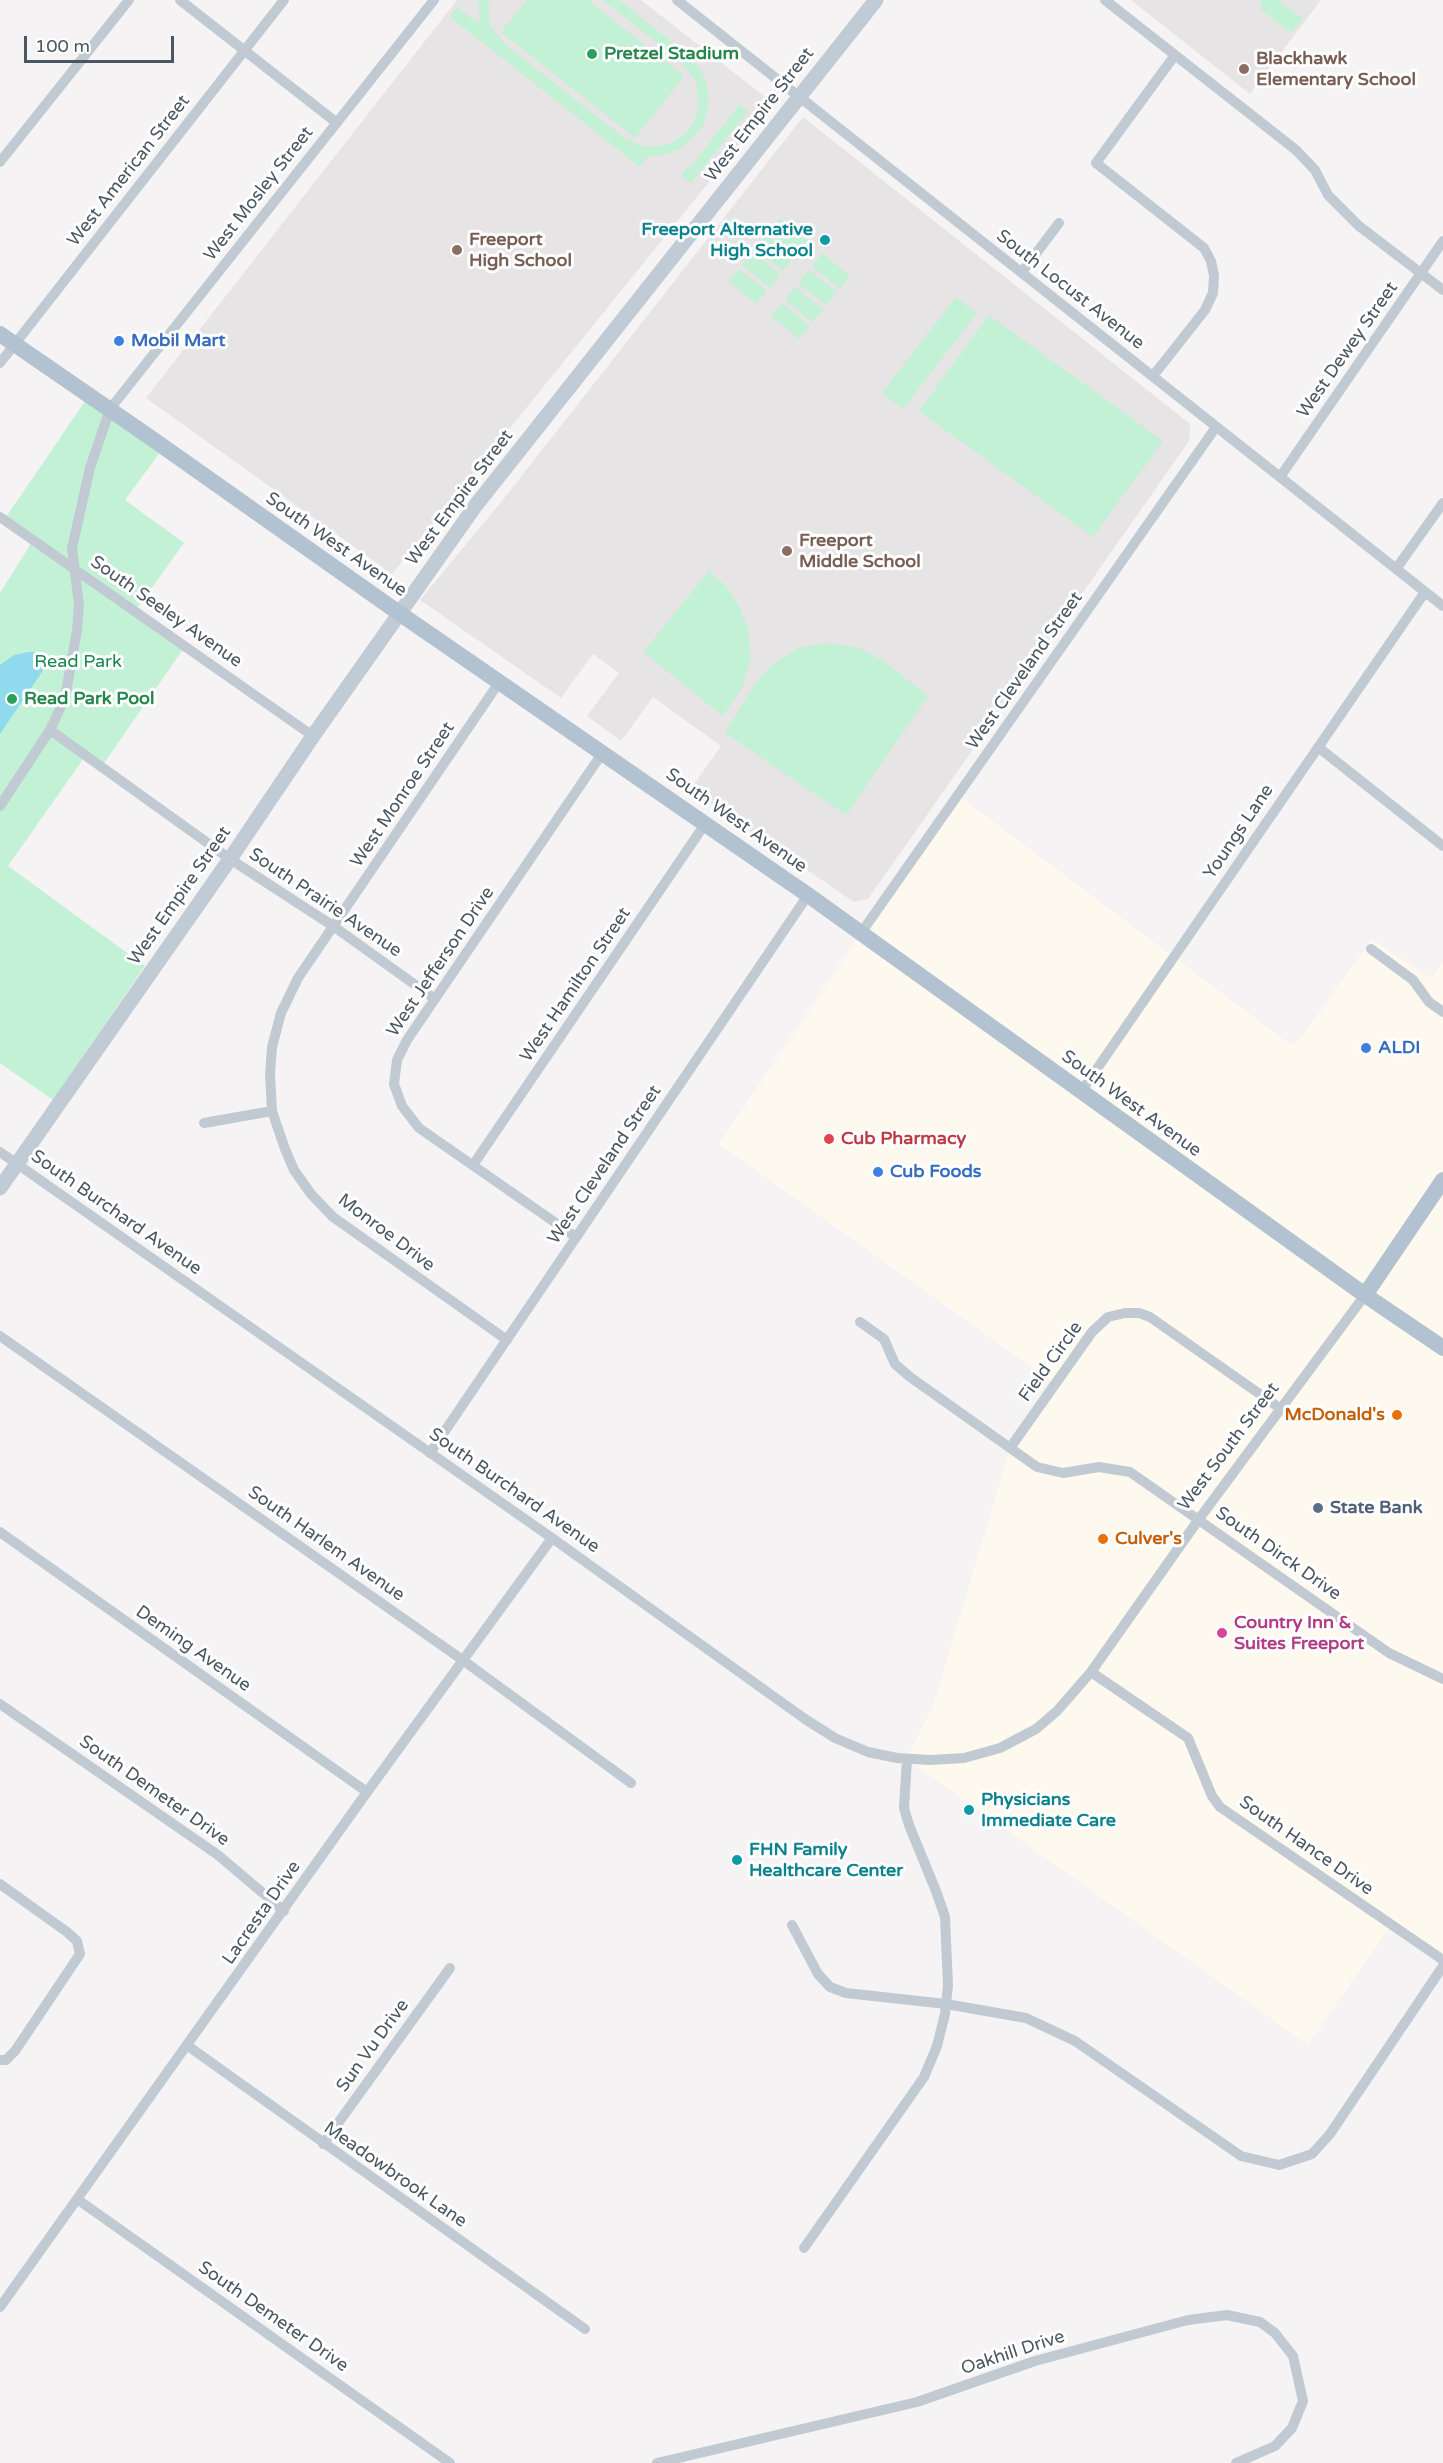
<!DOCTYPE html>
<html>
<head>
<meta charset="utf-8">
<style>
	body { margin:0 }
	#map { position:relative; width:1443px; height:2463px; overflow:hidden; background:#f5f3f3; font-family:"Varela Round",sans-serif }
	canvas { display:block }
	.scale { position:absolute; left:24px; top:36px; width:150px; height:27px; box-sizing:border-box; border:3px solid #4a5661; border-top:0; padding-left:8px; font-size:18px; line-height:21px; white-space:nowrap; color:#4a5661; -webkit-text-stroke:4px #fff; paint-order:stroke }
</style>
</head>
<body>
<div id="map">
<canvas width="1443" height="2463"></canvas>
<div class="scale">100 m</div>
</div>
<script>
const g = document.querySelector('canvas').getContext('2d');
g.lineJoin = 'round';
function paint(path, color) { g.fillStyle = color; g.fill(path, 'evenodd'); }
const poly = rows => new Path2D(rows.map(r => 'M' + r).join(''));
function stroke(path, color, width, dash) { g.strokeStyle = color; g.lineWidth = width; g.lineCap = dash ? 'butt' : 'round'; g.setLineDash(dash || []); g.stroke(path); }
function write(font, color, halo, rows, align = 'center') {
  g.font = font + ' "Varela Round",sans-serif'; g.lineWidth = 6; g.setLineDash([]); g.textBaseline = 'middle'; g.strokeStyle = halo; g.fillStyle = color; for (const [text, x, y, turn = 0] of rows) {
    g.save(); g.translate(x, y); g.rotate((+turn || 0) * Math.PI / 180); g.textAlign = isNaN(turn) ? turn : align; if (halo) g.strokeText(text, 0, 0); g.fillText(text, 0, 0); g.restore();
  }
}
const commercial = poly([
	[958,795,1294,1047,1372,939,1431,978,1443,962,1443,1960,1391,1925,1308,2045,907,1759,933,1706,1010,1448,1055,1384,719,1144,861,933]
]);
const education = poly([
	[457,0,641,0,773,103,392,574,146,398],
	[1131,0,1321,0,1250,94],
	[803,117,1190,424,1189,441,868,899,854,902,690,790,721,746,653,697,621,741,587,716,619,673,593,654,561,698,420,600,502,501]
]);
const green = poly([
	[478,0,488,0,490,25,505,44,623,137,645,147,670,144,684,135,694,122,699,106,696,81,681,62,603,0,619,0,687,54,700,69,705,78,709,97,706,117,703,126,682,148,664,155,648,156,640,167,450,17,457,7,480,24],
	[527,0,588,0,684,76,635,138,501,32],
	[1261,0,1281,0,1281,3,1303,18,1292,33,1261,10],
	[739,105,748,111,691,183,681,176,688,167,690,168],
	[780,219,807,241,797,254,769,232],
	[766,235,794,258,783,271,755,248],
	[753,252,780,275,770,288,742,265],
	[822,253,850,276,840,289,812,266],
	[739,269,767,291,756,304,729,282],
	[809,270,837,292,826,305,798,283],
	[795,287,823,309,812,322,785,300],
	[956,297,977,313,903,409,882,393],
	[782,303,810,326,799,339,771,316],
	[989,315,1163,441,1093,537,919,411],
	[90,394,164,447,125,500,184,543,136,610,186,645,102,766,86,755,8,866,145,966,53,1100,0,1063,0,593,33,540,4,520],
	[709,571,725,585,738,604,748,628,751,658,742,688,723,716,643,652],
	[828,643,859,648,885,662,928,696,846,815,725,733,757,680,772,665,798,648]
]);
const water = poly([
	[28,652,40,652,52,657,0,734,0,665,14,655]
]);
const minor = poly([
	[180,0,337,123],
	[677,0,1443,606],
	[1105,0,1296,150,1315,170,1328,195,1359,226,1443,290],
	[0,162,129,0],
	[1022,272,1059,223],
	[0,363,284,0],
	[1153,376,1205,310,1213,293,1214,276,1211,261,1204,248,1096,163,1175,55],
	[1280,477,1443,241],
	[0,517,313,736],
	[1396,569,1443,503],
	[500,681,298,978,281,1013,272,1047,270,1075,272,1111,285,1149,294,1170,311,1194,333,1217,507,1340],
	[50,730,230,859,333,926,435,999],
	[1318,747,1443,846],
	[0,806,50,730,65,698,77,630,79,605,72,548,90,468,110,409,434,0],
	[861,933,1216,427],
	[1371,949,1413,980,1429,1002,1443,1012],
	[1081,1092,1425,592],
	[204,1123,272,1111],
	[0,1152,552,1538,805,1719,835,1738,868,1752,897,1758,930,1760,964,1758,1000,1748,1036,1729,1057,1711,1091,1672,1199,1519,1365,1295],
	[473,1165,705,824],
	[576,1237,419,1128,402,1106,394,1084,397,1060,407,1040,603,752],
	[860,1322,884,1339,895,1364,910,1377,1037,1467,1063,1473,1099,1467,1130,1472,1389,1653,1443,1679],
	[0,1336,464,1661,631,1783],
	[1010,1448,1092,1332,1108,1317,1125,1313,1139,1313,1150,1317,1281,1409],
	[430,1453,808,895],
	[0,1532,367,1792],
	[1091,1672,1188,1738,1212,1796,1220,1807,1443,1960],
	[0,1704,218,1855,284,1911],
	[0,1884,67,1932,77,1941,80,1954,15,2051,6,2060,0,2060],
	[792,1925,818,1974,830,1987,846,1993,946,2004,1026,2018,1075,2041,1241,2156,1279,2165,1312,2154,1330,2134,1443,1966],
	[188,2046,585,2329],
	[323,2144,450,1968],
	[77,2199,450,2463],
	[804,2248,924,2077,937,2046,945,2014,948,1985,945,1917,936,1891,909,1825,904,1808,907,1759],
	[0,2307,367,1792,552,1538],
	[657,2463,917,2402,1035,2361,1188,2320,1227,2315,1260,2322,1275,2333,1293,2356,1303,2401,1292,2428,1275,2446,1236,2463]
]);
const secondary = poly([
	[0,1188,230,859,313,736,476,505,876,0]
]);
const primary = poly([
	[0,334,151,438,399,613,808,895,1365,1295,1443,1348],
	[1365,1295,1443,1180]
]);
const markers = [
	[592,54,6,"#2e9e5b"],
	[1244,69,6,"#8d6e63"],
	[825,240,6,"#0f9aa8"],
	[457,250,6,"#8d6e63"],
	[119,341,6,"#3f7fe0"],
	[787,551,6,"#8d6e63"],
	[12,699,6,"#2e9e5b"],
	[1366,1048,6,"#3f7fe0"],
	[829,1139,6,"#e0444e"],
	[878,1172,6,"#3f7fe0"],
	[1397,1415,6,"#e8710a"],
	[1318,1508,6,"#5c6f8a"],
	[1103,1539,6,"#e8710a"],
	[1222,1633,6,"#d1479c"],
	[969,1810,6,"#0f9aa8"],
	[737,1860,6,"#0f9aa8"]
];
const leisureNames = [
	["Pretzel Stadium",604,54],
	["Read Park Pool",24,699]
];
const educationNames = [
	["Blackhawk",1256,59],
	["Elementary School",1256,80],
	["Freeport",469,240],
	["High School",469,261],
	["Freeport",799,541],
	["Middle School",799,562]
];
const streetNames = [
	["West Empire Street",760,115,-52],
	["West American Street",129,171,-52],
	["West Mosley Street",259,194,-52],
	["South Locust Avenue",1070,290,38],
	["West Dewey Street",1348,350,-55],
	["West Empire Street",460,498,-53],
	["South West Avenue",336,545,35],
	["South Seeley Avenue",166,612,35],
	["West Cleveland Street",1025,671,-55],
	["West Monroe Street",403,795,-56],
	["South West Avenue",736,821,35],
	["Youngs Lane",1239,832,-56],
	["West Empire Street",180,896,-55],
	["South Prairie Avenue",325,903,34],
	["West Jefferson Drive",441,962,-56],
	["West Hamilton Street",576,985,-56],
	["South West Avenue",1131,1104,36],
	["West Cleveland Street",605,1165,-56],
	["South Burchard Avenue",116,1213,35],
	["Monroe Drive",386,1233,37],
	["Field Circle",1051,1362,-54],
	["West South Street",1229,1447,-53],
	["South Burchard Avenue",514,1491,35],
	["South Harlem Avenue",326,1544,35],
	["South Dirck Drive",1278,1554,35],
	["Deming Avenue",193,1649,35],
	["South Demeter Drive",154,1791,35],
	["South Hance Drive",1306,1846,35],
	["Lacresta Drive",262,1913,-55],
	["Sun Vu Drive",373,2046,-54],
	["Meadowbrook Lane",395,2175,35],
	["South Demeter Drive",273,2317,35],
	["Oakhill Drive",1013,2353,-18]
];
const cultureNames = [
	["Freeport Alternative",813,230,"right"],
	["High School",813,251,"right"],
	["Physicians",981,1800],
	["Immediate Care",981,1821],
	["FHN Family",749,1850],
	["Healthcare Center",749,1871]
];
const shopNames = [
	["Mobil Mart",131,341],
	["ALDI",1378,1048],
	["Cub Foods",890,1172]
];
const parkNames = [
	["Read Park",78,662]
];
const healthNames = [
	["Cub Pharmacy",841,1139]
];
const foodNames = [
	["McDonald's",1385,1415],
	["Culver's",1115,1539,"left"]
];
const serviceNames = [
	["State Bank",1330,1508]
];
const hotelNames = [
	["Country Inn &",1234,1623],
	["Suites Freeport",1234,1644]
];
paint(commercial, '#fdf9ef');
paint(education, '#e6e4e5');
paint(green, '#c3f1d5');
paint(water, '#90daee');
stroke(minor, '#c1cad2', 10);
stroke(secondary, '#c1cbd6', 15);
stroke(primary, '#b3c2d1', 16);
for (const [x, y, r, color] of markers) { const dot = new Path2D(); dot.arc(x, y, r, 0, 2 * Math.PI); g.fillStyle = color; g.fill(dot); stroke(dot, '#fff', 2); }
write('bold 18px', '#27864d', '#fff', leisureNames, 'left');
write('bold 18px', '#785e54', '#fff', educationNames, 'left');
write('18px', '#4a5661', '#fff', streetNames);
write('bold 18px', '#0d838f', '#fff', cultureNames, 'left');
write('bold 18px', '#366cbe', '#fff', shopNames, 'left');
write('18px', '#17864f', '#fff', parkNames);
write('bold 18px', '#be3a42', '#fff', healthNames, 'left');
write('bold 18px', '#c56008', '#fff', foodNames, 'right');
write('bold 18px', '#4e5e75', '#fff', serviceNames, 'left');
write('bold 18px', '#b23c85', '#fff', hotelNames, 'left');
</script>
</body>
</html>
